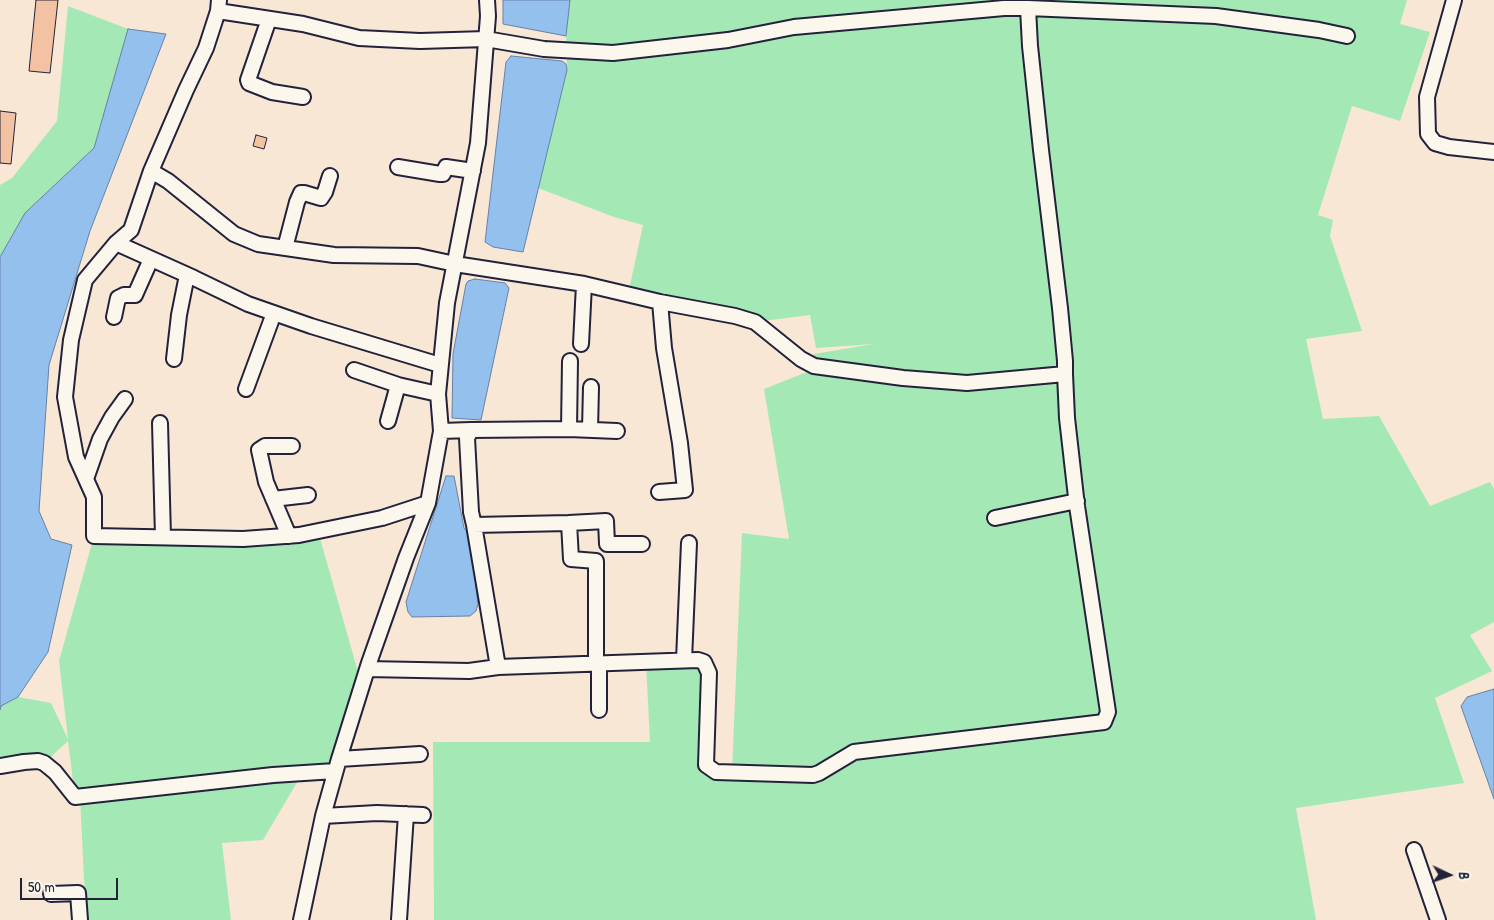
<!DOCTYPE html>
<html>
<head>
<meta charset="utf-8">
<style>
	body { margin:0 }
	#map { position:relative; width:1494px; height:920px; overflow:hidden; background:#f9e7d6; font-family:"Patrick Hand",sans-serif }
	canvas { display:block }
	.north { position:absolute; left:1424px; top:850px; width:50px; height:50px; -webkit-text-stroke:4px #fbf7ec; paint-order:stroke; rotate:93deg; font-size:14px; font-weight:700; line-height:20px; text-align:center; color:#22223b }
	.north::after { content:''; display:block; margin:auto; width:18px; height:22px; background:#22223b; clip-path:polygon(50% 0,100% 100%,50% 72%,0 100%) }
	.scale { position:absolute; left:20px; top:878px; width:98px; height:22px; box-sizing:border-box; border:2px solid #22223b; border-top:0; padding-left:6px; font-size:15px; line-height:18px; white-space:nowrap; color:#22223b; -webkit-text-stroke:4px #fbf7ec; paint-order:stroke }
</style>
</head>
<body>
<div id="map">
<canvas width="1494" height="920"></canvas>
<div class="north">B</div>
<div class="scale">50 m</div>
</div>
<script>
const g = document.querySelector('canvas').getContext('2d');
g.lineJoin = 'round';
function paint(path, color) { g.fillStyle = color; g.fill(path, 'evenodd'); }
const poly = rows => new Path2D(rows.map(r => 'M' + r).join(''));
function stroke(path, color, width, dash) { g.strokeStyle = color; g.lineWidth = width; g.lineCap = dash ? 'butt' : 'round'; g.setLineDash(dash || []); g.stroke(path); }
const green = poly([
	[570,0,1407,0,1400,24,1430,32,1400,121,1352,106,1318,215,1333,220,1330,236,1362,331,1306,339,1323,419,1379,416,1430,506,1490,482,1494,489,1494,622,1470,635,1492,671,1435,698,1464,783,1296,808,1316,920,434,920,433,742,650,742,646,662,704,662,710,769,732,772,742,533,789,539,764,389,812,370,814,354,874,344,816,348,810,315,755,322,629,290,643,225,614,217,538,188,567,70,566,36],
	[68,6,128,29,113,85,94,148,25,213,0,257,0,185,12,178,57,121],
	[318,531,362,686,335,771,302,774,263,840,222,843,231,920,86,920,80,797,75,797,68,741,44,763,0,768,0,710,1,706,18,697,51,703,68,739,59,661,94,536]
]);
const water = poly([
	[503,0,570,0,566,36,503,24,503,0],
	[128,29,166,34,90,231,49,365,39,511,51,539,72,545,48,652,18,697,1,706,0,710,0,257,25,213,94,148,128,29],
	[511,56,562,61,566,64,567,70,523,252,493,247,485,242,506,62,511,56],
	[475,279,505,283,509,288,481,420,452,418,453,354,466,284,468,281,475,279],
	[446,476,454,476,464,528,470,535,478,604,476,611,470,616,412,617,408,612,406,602,446,476],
	[1494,689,1494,799,1461,706,1467,697,1494,689]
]);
const building = poly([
	[36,0,58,0,50,73,29,71,36,0],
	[0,111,16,113,11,164,0,163,0,111],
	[256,135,267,138,264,149,253,146,256,135]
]);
const minor = poly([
	[219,0,218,11,206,48,186,90,151,171,131,230,116,243,85,280,71,340,65,397,76,457,94,497,94,536,243,539,299,535,382,518,428,503],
	[1454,0,1427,97,1428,134,1435,143,1449,147,1494,152],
	[1028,8,1216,16,1319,30,1347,36],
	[269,19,248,80,249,83,272,92,303,97],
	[398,167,440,174,443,174,446,167,473,171],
	[151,171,168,181,234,234,258,244,334,255,418,256,455,264,584,284,660,302,735,316,755,322,801,359,814,366,903,378,967,383,1065,374,1065,361,1060,308,1041,150,1030,46,1028,8,1004,8,794,27,728,40,613,53,544,49,486,39,420,41,359,38,303,24,218,11],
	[116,243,194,278,248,304,311,326,440,365],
	[285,248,297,202,301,193,304,193,321,198,325,192,330,176],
	[114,317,118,298,124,295,135,295,151,259],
	[581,344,584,284],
	[174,359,179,315,187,275],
	[354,370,398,385,438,394],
	[246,389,274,313],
	[388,421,398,385],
	[160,423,163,537],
	[569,429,570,361],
	[590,430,591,387],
	[441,431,471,430],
	[617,431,569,429,471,430,467,438,471,512,474,525,569,523,606,521,607,544,642,544],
	[86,479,100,439,112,417,125,399],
	[659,492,685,490,680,443,664,348,660,302],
	[273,499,308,495],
	[995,518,1077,501],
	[569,523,571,559,596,561,596,664],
	[474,525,498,667],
	[289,536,266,482,259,450,265,446,292,446],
	[684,660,689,543],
	[599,664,599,710],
	[367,669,469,671,498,667,698,660,704,662,709,673,706,765,716,772,813,775,819,773,854,752,1104,722,1108,712,1077,506,1067,418,1065,374],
	[339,759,420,754],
	[0,766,24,762,38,761,44,763,55,772,75,797,273,775,335,771],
	[323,816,377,813,423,815],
	[1414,850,1438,920],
	[51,894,78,893,80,920],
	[301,920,323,816,339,759,369,663,406,558,428,503,441,431,438,394,447,303,478,143,488,16,487,0],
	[399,920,406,814]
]);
paint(green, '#a4e9b5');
paint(water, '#94c0ee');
stroke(water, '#6681a6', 1);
paint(building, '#f3c2a3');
stroke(building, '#22223b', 1);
stroke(minor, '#22223b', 18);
stroke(minor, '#fbf7ec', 14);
</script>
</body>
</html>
